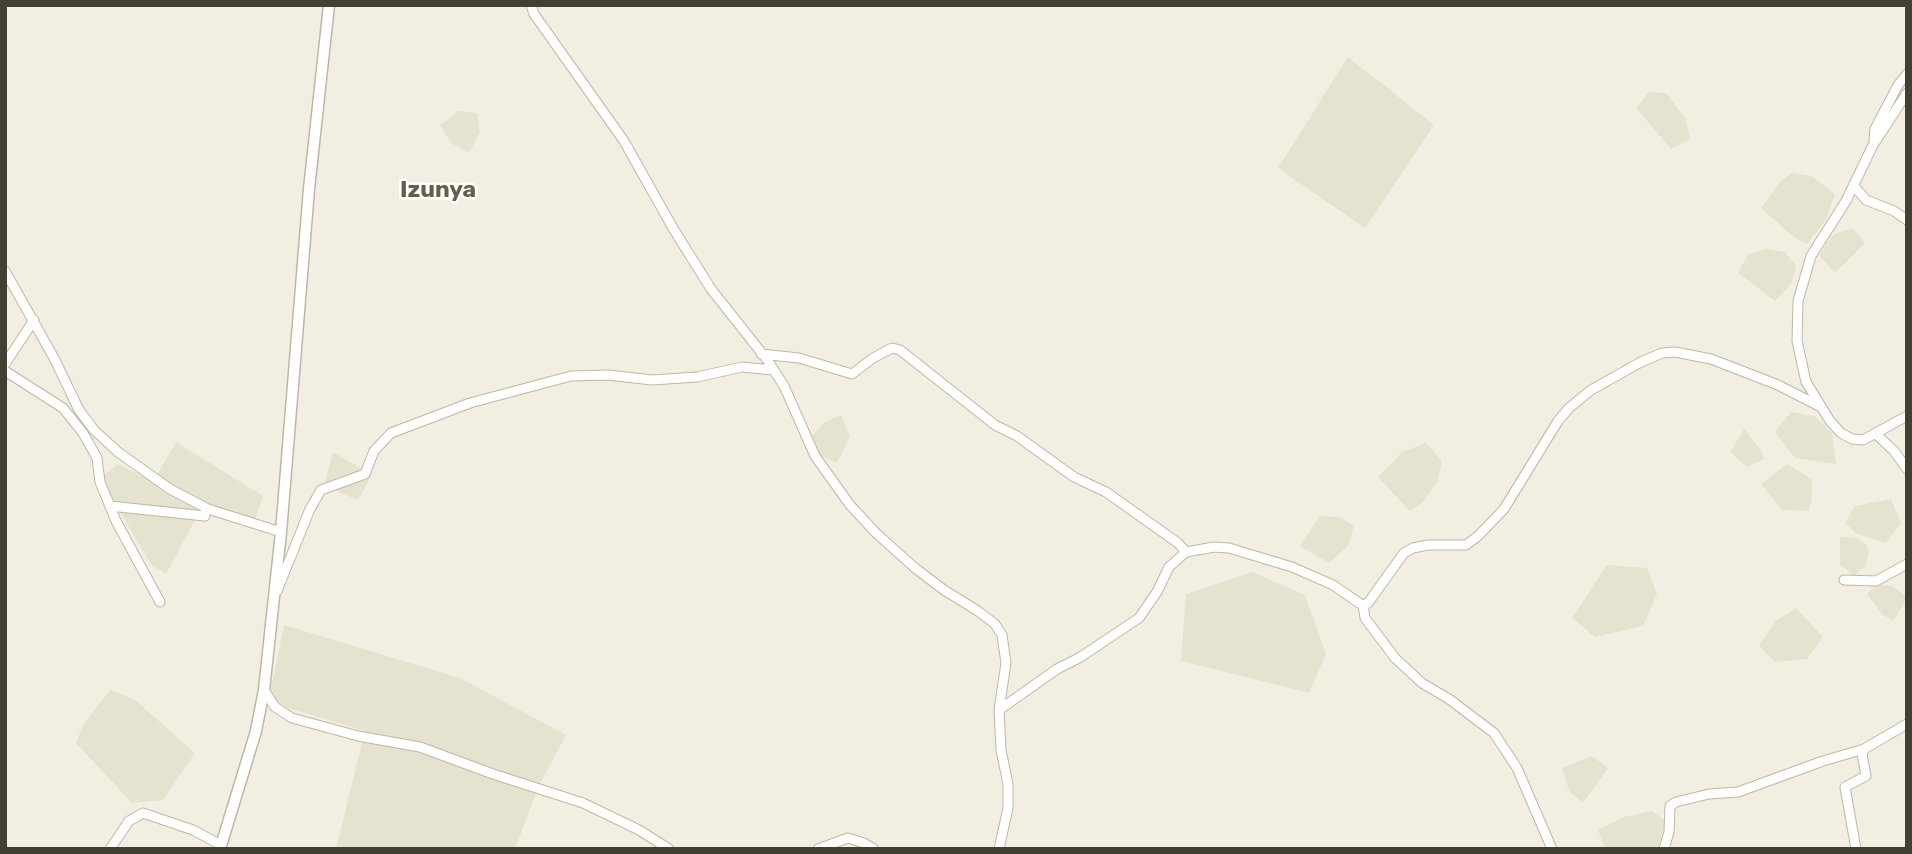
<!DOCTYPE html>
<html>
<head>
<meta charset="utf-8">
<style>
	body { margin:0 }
	#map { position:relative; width:1912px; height:854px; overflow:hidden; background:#f2efe2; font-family:Rubik,sans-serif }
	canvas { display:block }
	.frame { position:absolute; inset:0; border:7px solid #433f33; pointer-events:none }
</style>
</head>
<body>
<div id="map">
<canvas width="1912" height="854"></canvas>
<div class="frame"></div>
</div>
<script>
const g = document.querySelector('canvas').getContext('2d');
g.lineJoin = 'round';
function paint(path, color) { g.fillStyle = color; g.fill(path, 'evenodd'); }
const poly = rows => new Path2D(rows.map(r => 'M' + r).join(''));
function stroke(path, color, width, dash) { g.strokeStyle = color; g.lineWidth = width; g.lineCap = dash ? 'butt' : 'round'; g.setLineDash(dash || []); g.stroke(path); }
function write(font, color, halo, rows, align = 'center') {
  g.font = font + ' Rubik,sans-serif'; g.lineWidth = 5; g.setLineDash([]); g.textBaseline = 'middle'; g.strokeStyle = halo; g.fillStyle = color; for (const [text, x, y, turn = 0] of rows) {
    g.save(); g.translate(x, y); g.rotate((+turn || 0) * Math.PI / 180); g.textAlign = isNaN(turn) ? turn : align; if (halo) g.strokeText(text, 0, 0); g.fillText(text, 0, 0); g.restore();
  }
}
const residential = poly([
	[1348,57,1434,125,1365,228,1278,168],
	[1649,92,1666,93,1686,119,1690,139,1671,149,1636,108],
	[458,111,477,113,480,132,469,153,451,143,440,125],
	[1792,173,1811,176,1835,194,1825,221,1807,244,1795,238,1761,208,1781,181],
	[1853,228,1865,243,1835,273,1819,255,1834,234],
	[1767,249,1785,252,1796,266,1792,283,1775,301,1738,273,1748,254],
	[1791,412,1814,416,1832,433,1836,464,1795,458,1775,432],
	[841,415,850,437,837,463,821,456,811,437,825,422],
	[1744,429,1761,450,1764,459,1747,467,1730,452],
	[176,442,263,496,255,519,201,509,166,574,152,566,100,478,118,464,153,482],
	[1426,443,1442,461,1438,481,1422,503,1410,511,1378,477,1402,452],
	[333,452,372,475,358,500,324,486],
	[1787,464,1812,479,1812,500,1809,511,1782,510,1761,484],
	[1891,499,1901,523,1886,543,1857,534,1845,523,1855,506],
	[1320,516,1339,517,1354,526,1348,546,1329,563,1300,546],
	[1840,537,1858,538,1865,543,1869,551,1866,565,1854,576,1840,564],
	[1607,565,1647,568,1657,594,1643,626,1595,637,1572,618],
	[1252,572,1305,595,1326,654,1309,693,1181,661,1186,594],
	[1877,585,1893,586,1907,598,1893,621,1882,614,1867,594],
	[1796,608,1823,637,1807,659,1775,662,1759,646,1776,621],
	[284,625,460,678,566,735,539,785,515,849,336,849,365,731,285,707,270,694],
	[110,690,135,700,195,753,163,800,132,803,76,743,83,725],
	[1592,756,1608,768,1583,803,1569,791,1562,768],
	[1652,811,1666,821,1658,849,1605,849,1598,830,1624,817]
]);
const minor = poly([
	[531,5,534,14,624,141,674,230,711,289,768,361,784,386,815,456,850,505,876,533,915,568,944,590,978,611,995,624,1002,635,1006,663,999,710,1001,750,1008,784,1008,808,999,849],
	[1907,93,1873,145,1846,201,1811,256,1798,301,1797,341,1806,382,1830,421,1841,433,1852,439,1863,440,1907,416],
	[1874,140,1875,129,1898,85,1907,74],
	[1854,186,1866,200,1894,211,1907,220],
	[5,271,54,358,79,410,94,430,118,452,170,489,208,509,281,532],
	[761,354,799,358,852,374,873,358,892,348,900,350,995,425,1017,436,1074,477,1106,492,1178,543,1186,552],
	[5,364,34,320],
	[5,371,63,408,83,433,97,458,100,482,116,521,160,602],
	[1876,434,1894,451,1907,469],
	[110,506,205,516],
	[1844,580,1876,581,1907,564],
	[277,591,310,509,321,490,365,474,374,451,391,433,470,403,571,376,608,375,652,380,697,377,742,367,773,370],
	[1363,605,1365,618,1395,658,1422,683,1449,699,1494,733,1517,768,1552,849],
	[264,690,275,707,292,718,358,736,420,747,493,774,583,803,639,830,669,849],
	[999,710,1057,669,1079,658,1139,618,1157,592,1169,567,1186,552,1214,547,1229,548,1292,567,1333,585,1359,603,1363,605,1368,603,1404,553,1413,548,1428,545,1466,545,1478,536,1504,509,1558,421,1569,408,1591,390,1641,362,1662,353,1675,352,1711,359,1778,385,1821,407],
	[110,849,129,821,143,813,193,830,221,845],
	[818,849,848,838,864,843,874,849],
	[1664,849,1669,832,1670,806,1676,802,1709,794,1738,792,1823,761,1864,749],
	[1856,849,1845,787,1866,776,1862,754,1864,749,1907,724]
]);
const tertiary = poly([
	[220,849,256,731,264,690,281,532,309,189,329,5]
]);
const quarterNames = [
	["Izunya",438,190]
];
paint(residential, '#e6e2d0');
stroke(minor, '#bdb8a5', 11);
stroke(tertiary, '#bdb8a5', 13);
stroke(minor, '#fff', 9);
stroke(tertiary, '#fff', 10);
write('bold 23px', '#665e4a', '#fff', quarterNames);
</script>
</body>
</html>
